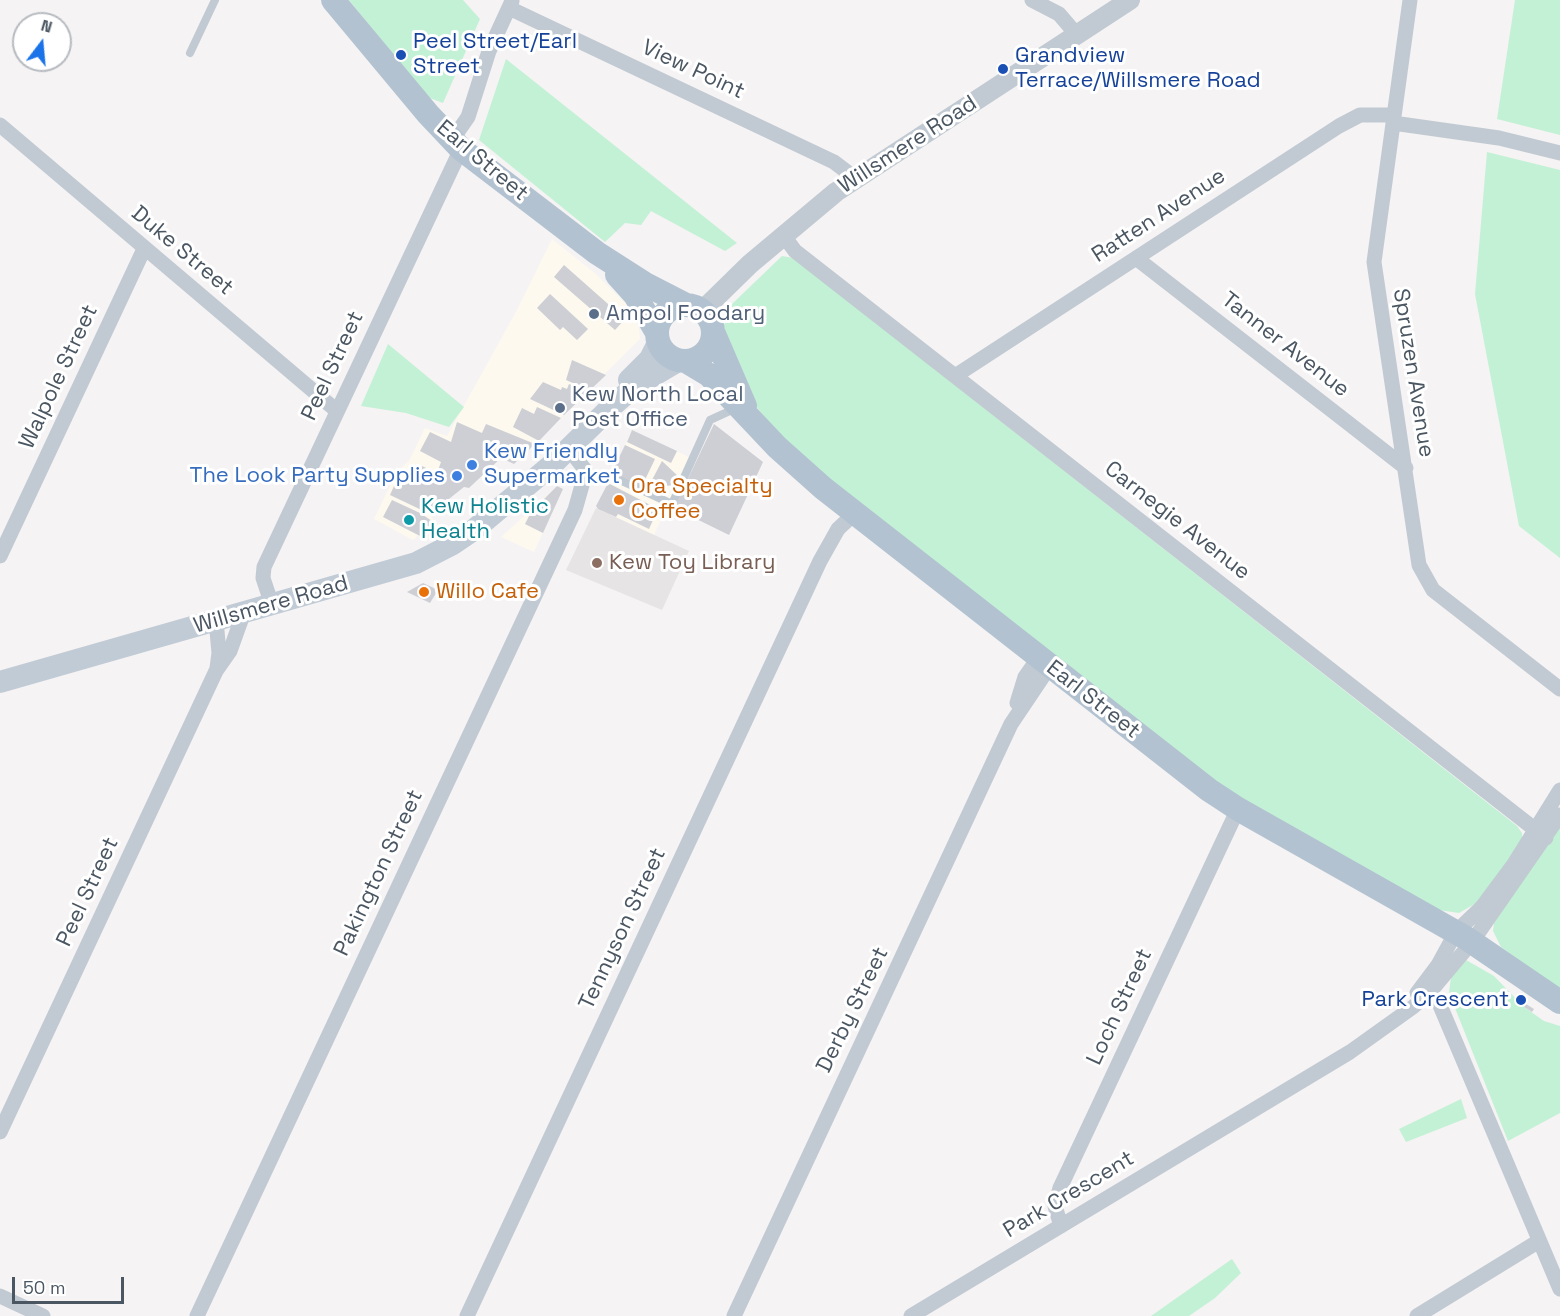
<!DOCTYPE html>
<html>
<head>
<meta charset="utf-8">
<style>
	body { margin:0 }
	#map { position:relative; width:1560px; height:1316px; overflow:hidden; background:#f5f3f3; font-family:"Space Grotesk",sans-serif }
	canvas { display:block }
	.north { position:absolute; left:12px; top:12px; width:60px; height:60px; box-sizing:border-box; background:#fff; border:2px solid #b7bbc0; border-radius:50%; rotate:16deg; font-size:16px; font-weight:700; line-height:24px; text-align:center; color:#4a5661 }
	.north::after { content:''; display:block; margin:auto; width:21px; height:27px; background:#1a73e8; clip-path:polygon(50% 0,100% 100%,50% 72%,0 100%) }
	.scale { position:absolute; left:12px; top:1277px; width:112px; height:27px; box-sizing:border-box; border:3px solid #4a5661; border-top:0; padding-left:8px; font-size:18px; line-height:21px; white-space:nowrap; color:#4a5661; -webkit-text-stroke:4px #fff; paint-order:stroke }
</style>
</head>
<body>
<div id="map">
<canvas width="1560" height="1316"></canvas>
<div class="north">N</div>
<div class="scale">50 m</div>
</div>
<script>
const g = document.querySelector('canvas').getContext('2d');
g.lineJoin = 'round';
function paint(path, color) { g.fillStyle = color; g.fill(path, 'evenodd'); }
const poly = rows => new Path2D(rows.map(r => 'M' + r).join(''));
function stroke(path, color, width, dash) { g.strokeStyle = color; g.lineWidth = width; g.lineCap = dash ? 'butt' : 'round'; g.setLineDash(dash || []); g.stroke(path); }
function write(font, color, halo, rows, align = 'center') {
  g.font = font + ' "Space Grotesk",sans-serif'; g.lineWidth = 6; g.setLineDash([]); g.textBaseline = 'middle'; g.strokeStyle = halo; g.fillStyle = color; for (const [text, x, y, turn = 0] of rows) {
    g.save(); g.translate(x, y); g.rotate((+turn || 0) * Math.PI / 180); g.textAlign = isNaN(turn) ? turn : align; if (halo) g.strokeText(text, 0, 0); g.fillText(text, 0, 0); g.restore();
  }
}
const commercial = poly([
	[552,239,596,274,629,307,639,328,640,339,514,464,501,458,469,488,464,487,436,506,430,514,435,523,429,531,425,529,413,540,374,519,397,471,409,461,425,428,447,436,516,312],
	[632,430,689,457,654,535,596,508],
	[557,486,563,489,534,552,501,537]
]);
const education = poly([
	[596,508,689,551,662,610,566,570]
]);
const green = poly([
	[349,0,463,0,480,19,443,103,427,97],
	[1515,0,1560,0,1560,135,1497,119],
	[506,59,737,243,725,251,651,211,641,225,625,223,605,242,479,140],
	[1487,152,1560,170,1560,558,1519,526,1475,294],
	[782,256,793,258,1517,826,1522,833,1522,842,1478,902,1459,913,1439,910,1228,792,845,494,779,435,758,409,744,383,723,328,732,304],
	[388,344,464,407,449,427,406,413,361,406],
	[1560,824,1560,990,1501,947,1493,931,1494,923],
	[1466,960,1494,976,1524,1007,1544,1021,1560,1026,1560,1113,1508,1141,1449,993,1451,977],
	[1461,1099,1467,1118,1406,1142,1399,1129],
	[1232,1259,1241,1273,1215,1298,1189,1316,1151,1316]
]);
const building = poly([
	[564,265,625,319,615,330,554,277],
	[550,294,588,329,577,340,563,327,560,330,537,308],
	[572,360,606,375,564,415,530,399,543,382,561,390,562,387,567,389,569,384,574,386,575,384,566,380],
	[537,407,561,418,539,441,513,427,522,408,534,414],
	[457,422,482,433,486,424,535,444,514,464,501,458,469,488,464,487,430,514,390,495,394,486,399,489,405,477,410,479,413,473,418,475,422,466,437,473,441,462,420,451,430,432,451,442],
	[714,424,763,462,729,535,674,508],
	[632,430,677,451,671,463,627,442],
	[625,445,655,459,642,486,612,472],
	[662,461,680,478,676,485,664,486,652,480],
	[608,483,658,509,649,529,618,514,616,517,598,509,596,506],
	[557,486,563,489,543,533,525,524,531,512],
	[392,500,420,513,435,523,429,531,425,528,420,536,383,517],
	[423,583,438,590,430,603,407,592],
	[1526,1004,1534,1009,1532,1012,1524,1007]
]);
const service = poly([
	[190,53,215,0],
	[585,474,609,475,672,504,710,420,734,409]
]);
const minor = poly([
	[1032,0,1059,14,1077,35],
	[1410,0,1374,262,1419,565,1433,590,1560,689],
	[509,8,834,162,855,178],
	[1393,123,1499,138,1560,153],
	[0,125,337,411],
	[452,140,468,117,489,51,512,1],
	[784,236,795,251,1546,838],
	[1136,258,1406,468],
	[955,376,1339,126,1360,115,1394,115],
	[0,556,144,249],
	[272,605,263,578,264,567,461,149],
	[216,620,219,653,217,668],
	[1017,703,1025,677,1039,657],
	[1422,986,1439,1003,1560,1289],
	[1417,993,1438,965,1456,932,1482,907,1514,864,1560,790],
	[0,1132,216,671,230,651,244,612],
	[1061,1226,1055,1206,1060,1188,1238,809],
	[0,1296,43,1316],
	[197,1316,575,510,586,471,569,449],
	[467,1316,820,561,838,529,855,513],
	[734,1316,1011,724,1050,666],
	[911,1316,1350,1052,1413,1007,1430,992,1472,942,1560,815],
	[1417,1316,1539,1241]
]);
const tertiary = poly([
	[703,310,750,264,836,192,1130,0]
]);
const secondary = poly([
	[629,380,650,359,658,343],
	[0,682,416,563,453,544,475,529,554,463,611,407,634,387,678,361]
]);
const primary = poly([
	[333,0,428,114,461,149,597,253,647,285,684,304],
	[617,275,635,295,656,331],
	'657 333a28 28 0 1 1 56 0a28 28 0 1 1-56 0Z',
	[714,334,745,406],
	[689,363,709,375,777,447,823,488,1209,790,1238,809,1466,938,1560,1002]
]);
const markers = [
	[401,55,6,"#1a4fb4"],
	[1003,69,6,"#1a4fb4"],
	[594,314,6,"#5c6f8a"],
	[560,408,6,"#5c6f8a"],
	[472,465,6,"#3f7fe0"],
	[457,476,6,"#3f7fe0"],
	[619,500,6,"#e8710a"],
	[409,520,6,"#0f9aa8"],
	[597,563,6,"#8d6e63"],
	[424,592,6,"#e8710a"],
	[1521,1000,6,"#1a4fb4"]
];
const transitNames = [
	["Peel Street/Earl",413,42],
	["Street",413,67],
	["Grandview",1015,56],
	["Terrace/Willsmere Road",1015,81],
	["Park Crescent",1509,1000,"right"]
];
const streetNames = [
	["View Point",693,70,25],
	["Willsmere Road",908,145,-33],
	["Earl Street",482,161,40],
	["Ratten Avenue",1159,216,-33],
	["Duke Street",182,251,40],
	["Tanner Avenue",1285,345,38],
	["Peel Street",333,366,-65],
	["Spruzen Avenue",1413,373,81],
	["Walpole Street",59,377,-65],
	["Carnegie Avenue",1177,521,38],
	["Willsmere Road",271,605,-16],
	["Earl Street",1093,700,38],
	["Pakington Street",379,873,-65],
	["Peel Street",88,892,-65],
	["Tennyson Street",623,929,-65],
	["Loch Street",1120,1007,-65],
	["Derby Street",853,1010,-64],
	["Park Crescent",1069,1195,-31]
];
const serviceNames = [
	["Ampol Foodary",606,314],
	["Kew North Local",572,395],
	["Post Office",572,420]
];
const shopNames = [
	["Kew Friendly",484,452],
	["Supermarket",484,477],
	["The Look Party Supplies",445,476,"right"]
];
const foodNames = [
	["Ora Specialty",631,487],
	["Coffee",631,512],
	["Willo Cafe",436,592]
];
const cultureNames = [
	["Kew Holistic",421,507],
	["Health",421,532]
];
const educationNames = [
	["Kew Toy Library",609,563]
];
paint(commercial, '#fdf9ef');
paint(education, '#e6e4e5');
paint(green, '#c3f1d5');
paint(building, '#cdcfd5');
stroke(service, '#c1cad2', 8);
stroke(minor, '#c1cad2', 15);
stroke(tertiary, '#c1cad2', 20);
stroke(secondary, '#c1cbd6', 22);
stroke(primary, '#b3c2d1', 24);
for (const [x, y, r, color] of markers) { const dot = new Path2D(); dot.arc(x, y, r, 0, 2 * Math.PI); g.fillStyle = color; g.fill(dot); stroke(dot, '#fff', 2); }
write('22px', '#164399', '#fff', transitNames, 'left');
write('22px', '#4a5661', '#fff', streetNames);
write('22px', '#4e5e75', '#fff', serviceNames, 'left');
write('22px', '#366cbe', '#fff', shopNames, 'left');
write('22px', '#c56008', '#fff', foodNames, 'left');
write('22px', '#0d838f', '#fff', cultureNames, 'left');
write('22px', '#785e54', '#fff', educationNames, 'left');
</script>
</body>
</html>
